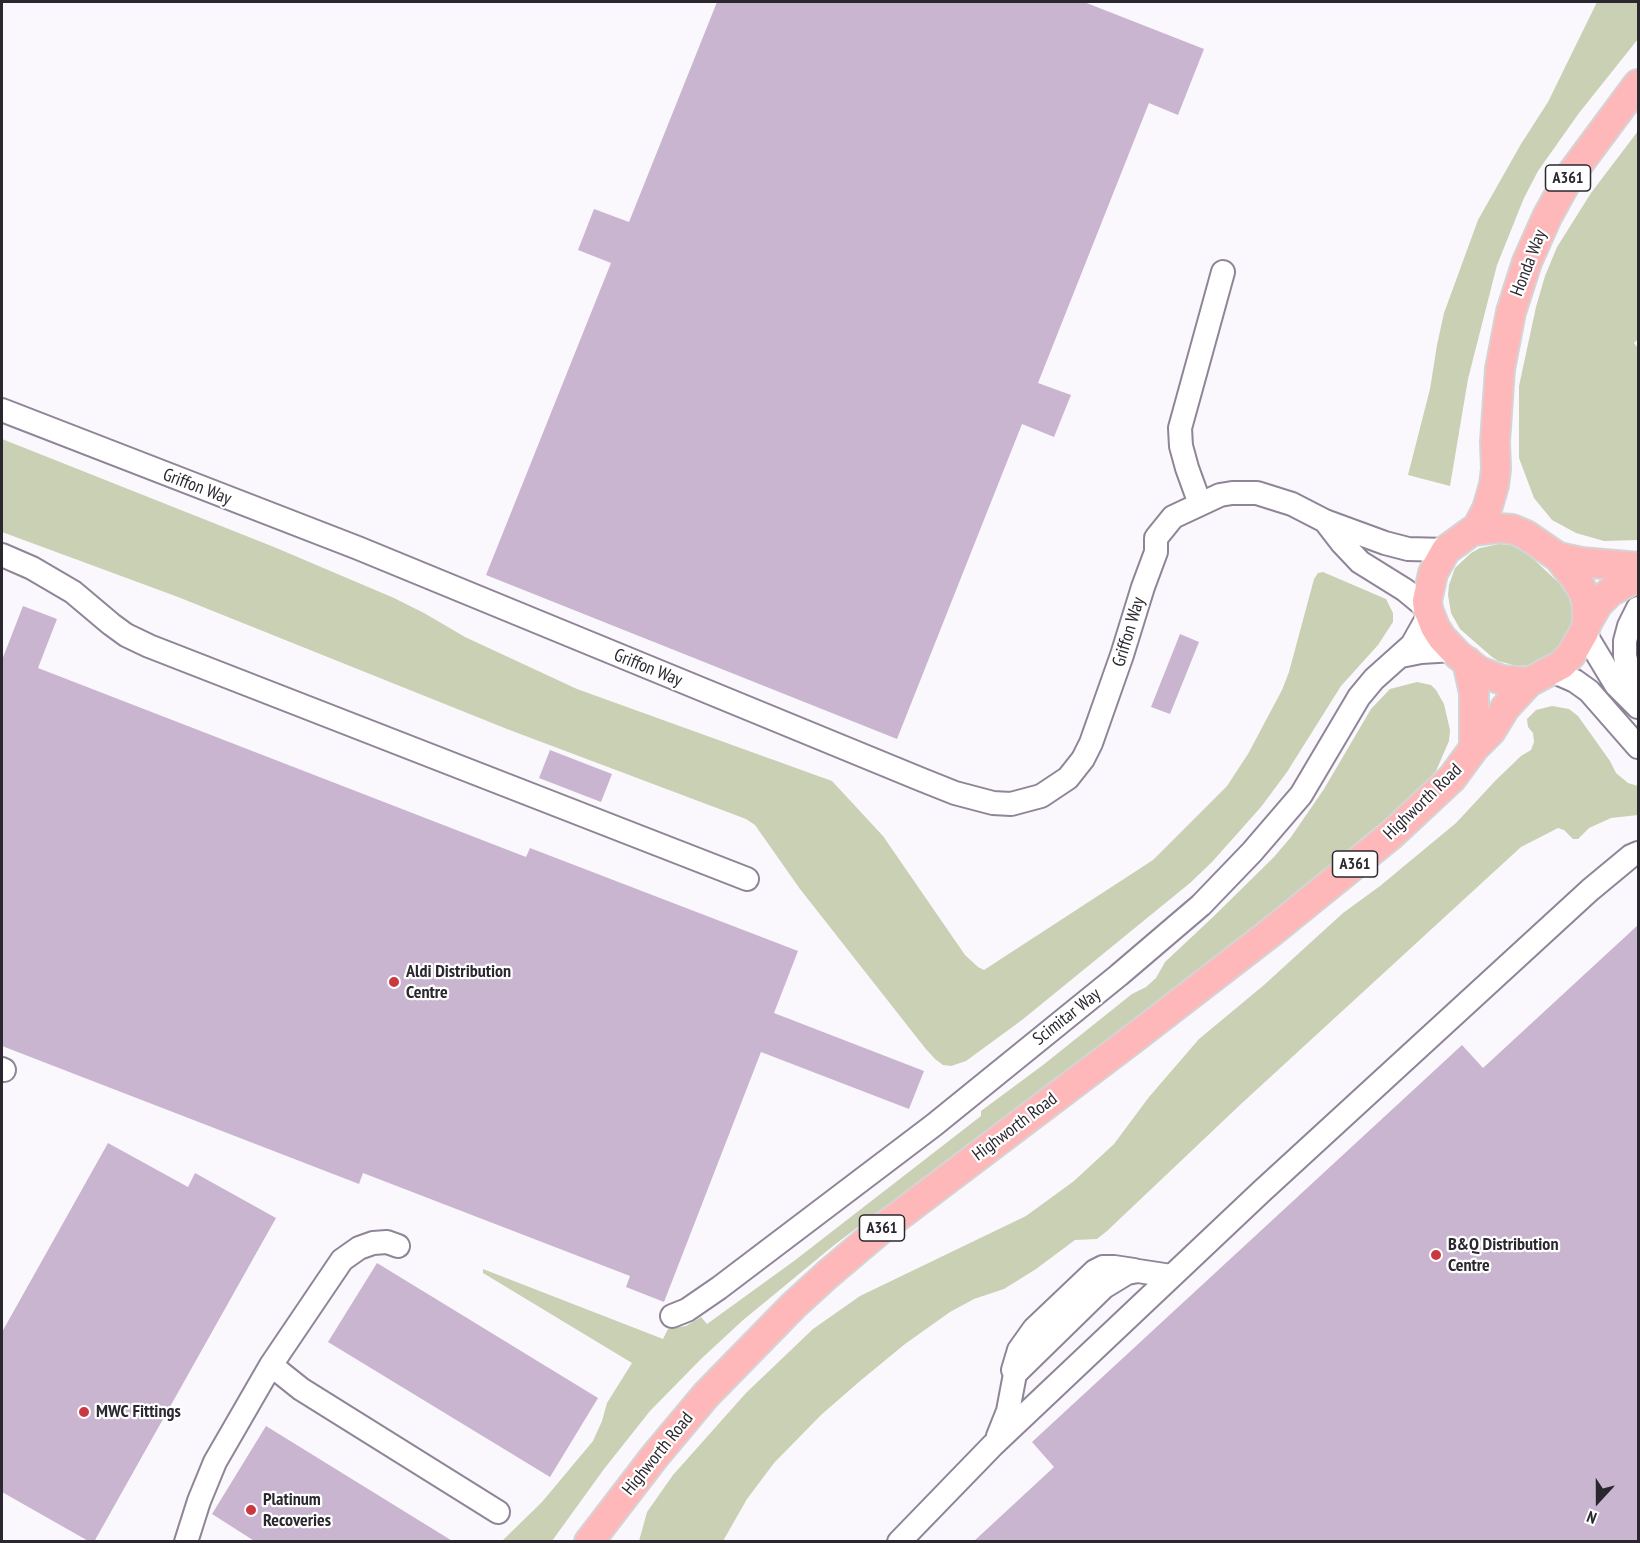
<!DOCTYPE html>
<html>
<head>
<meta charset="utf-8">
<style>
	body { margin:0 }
	#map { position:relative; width:1640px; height:1543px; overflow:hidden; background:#faf8fc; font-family:"PT Sans Narrow",sans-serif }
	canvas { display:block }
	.frame { position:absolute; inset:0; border:3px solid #2b272f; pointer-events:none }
	.north { position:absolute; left:1568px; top:1471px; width:60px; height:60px; -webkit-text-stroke:4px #fff; paint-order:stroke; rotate:201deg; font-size:16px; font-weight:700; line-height:24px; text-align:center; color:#2b272f }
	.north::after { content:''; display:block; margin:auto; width:21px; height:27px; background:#2b272f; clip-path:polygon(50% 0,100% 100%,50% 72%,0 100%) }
</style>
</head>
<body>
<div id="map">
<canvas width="1640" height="1543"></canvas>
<div class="frame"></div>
<div class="north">N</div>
</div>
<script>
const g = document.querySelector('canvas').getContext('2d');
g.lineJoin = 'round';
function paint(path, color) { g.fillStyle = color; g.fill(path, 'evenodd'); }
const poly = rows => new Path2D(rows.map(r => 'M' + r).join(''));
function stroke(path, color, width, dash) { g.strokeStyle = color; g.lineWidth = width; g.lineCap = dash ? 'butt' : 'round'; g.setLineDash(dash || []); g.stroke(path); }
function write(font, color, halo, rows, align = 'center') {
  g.font = font + ' "PT Sans Narrow",sans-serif'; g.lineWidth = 4.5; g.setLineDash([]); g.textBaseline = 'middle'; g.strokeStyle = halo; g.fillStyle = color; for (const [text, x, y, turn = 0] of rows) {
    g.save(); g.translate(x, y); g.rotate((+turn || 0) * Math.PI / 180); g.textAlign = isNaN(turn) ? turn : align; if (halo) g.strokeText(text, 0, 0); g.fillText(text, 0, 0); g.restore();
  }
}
const green = poly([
	[1597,2,1638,2,1638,39,1579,113,1538,171,1524,198,1497,265,1468,379,1450,486,1408,475,1430,389,1437,345,1444,313,1478,220,1521,144,1548,102],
	[1638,131,1638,339,1634,343,1638,348,1638,540,1604,541,1576,533,1552,520,1534,498,1519,458,1519,386,1536,307,1545,276,1557,247,1591,193],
	[2,439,274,547,394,598,424,613,465,637,577,689,832,781,883,836,965,955,978,967,984,970,1153,860,1227,786,1248,754,1282,690,1289,672,1314,579,1318,573,1323,572,1386,599,1393,613,1393,622,1378,645,1341,686,1287,772,1261,807,1212,862,1190,883,1022,1020,966,1061,951,1066,943,1065,935,1059,925,1048,800,889,755,825,746,819,507,729,178,597,2,532],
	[1499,544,1510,545,1528,554,1559,583,1569,598,1573,615,1567,638,1553,655,1535,665,1517,666,1498,661,1492,657,1460,629,1451,613,1448,595,1449,585,1455,568,1471,553,1480,548],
	[1417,682,1431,685,1436,690,1444,704,1450,730,1449,741,1436,771,1404,804,1340,856,1267,922,1093,1055,985,1131,833,1246,742,1321,701,1359,650,1411,604,1469,552,1541,502,1541,542,1502,593,1441,602,1421,607,1403,632,1363,483,1273,483,1269,663,1339,668,1329,686,1326,701,1317,707,1324,794,1261,981,1116,981,1111,1043,1065,1132,994,1146,987,1156,978,1165,962,1213,917,1274,857,1291,837,1324,789,1371,709,1390,689],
	[1552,706,1569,709,1578,716,1610,761,1616,773,1628,783,1638,786,1638,815,1611,818,1589,828,1578,839,1573,839,1564,830,1558,828,1521,847,1241,1104,1107,1231,1097,1239,1075,1240,1036,1269,1004,1289,974,1299,950,1312,905,1344,860,1381,821,1415,774,1463,747,1499,723,1541,639,1541,647,1512,673,1475,746,1393,813,1329,860,1296,1026,1216,1074,1181,1114,1144,1149,1097,1199,1039,1264,985,1343,913,1380,886,1456,823,1496,780,1521,756,1531,750,1534,742,1533,733,1528,727,1527,719,1536,710]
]);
const building = poly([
	[717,2,1084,2,1204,49,1178,115,1149,103,1038,383,1071,395,1054,437,1022,424,897,739,486,575,611,263,578,250,594,209,629,222],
	[23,606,57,619,38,668,526,857,530,848,798,951,774,1013,924,1071,909,1109,761,1052,664,1302,626,1287,630,1276,363,1173,359,1184,2,1046,2,660],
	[1180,634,1199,642,1170,714,1151,707],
	[550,750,612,774,601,802,539,778],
	[1638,925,1638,1542,973,1542,1054,1467,1032,1442,1462,1045,1483,1068],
	[108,1143,188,1187,195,1173,276,1218,94,1542,90,1542,2,1492,2,1332],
	[377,1263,598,1398,550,1477,328,1342],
	[266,1426,454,1542,256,1542,212,1514]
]);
const minor = poly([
	[2,410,358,548,920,779,955,793,993,803,1011,804,1041,796,1068,778,1083,759,1091,743,1122,655,1143,587,1156,552,1156,538,1173,517,1220,495,1232,493,1257,493,1292,504,1325,521,1385,543,1408,549,1446,550],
	[1200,504,1187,468,1181,446,1180,428,1223,272],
	[1325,521,1342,543,1360,562,1405,590,1428,609],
	[2,555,32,568,73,592,111,624,126,635,149,646,747,879],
	[1638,608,1629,626,1625,641,1625,656,1628,668,1638,688],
	[1584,632,1616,685,1638,707],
	[1401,656,1421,652,1454,650],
	[1552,671,1575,681,1589,691,1638,747],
	[2,1069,4,1070],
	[672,1316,687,1310,719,1288,934,1125,1119,975,1201,905,1252,852,1301,795,1359,697,1374,679,1412,645,1430,613],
	[271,1365,301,1389,498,1512],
	[1013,1370,1019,1350,1034,1329,1095,1271,1103,1267,1114,1267,1134,1270],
	[998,1436,1008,1411,1015,1374,1104,1287,1127,1273,1138,1271,1171,1276],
	[186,1542,199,1501,215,1462,271,1365,342,1260,359,1248,373,1243,387,1242,398,1246],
	[899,1542,993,1445,1262,1191,1590,890,1631,856,1638,853]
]);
const major = poly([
	[1498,528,1512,529,1526,535,1558,557,1575,578,1584,593,1587,605,1587,623,1584,632,1571,655,1561,665,1529,682,1502,680,1479,671,1458,655,1442,638,1435,627,1428,609,1427,601,1433,573,1446,550,1472,531,1498,528],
	[1476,530,1487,509,1494,485,1496,469,1495,442,1500,369,1511,312,1527,262,1547,217,1569,177,1638,84],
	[1558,557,1581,562,1638,567],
	[1587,623,1598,604,1610,592,1638,577],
	[1467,661,1474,693,1474,748],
	[589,1542,655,1456,706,1395,793,1306,828,1274,880,1230,1134,1038,1270,933,1391,835,1452,778,1474,748,1491,731,1505,708,1529,682]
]);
const markers = [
	[394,982,6,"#c83941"],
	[1436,1255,6,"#c83941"],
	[84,1412,6,"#c83941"],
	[251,1510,6,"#c83941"]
];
const shields = [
	[1568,178,45],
	[1355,864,45],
	[882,1228,45]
];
const shieldNames = [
	["A361",1568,178],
	["A361",1355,864],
	["A361",882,1228]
];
const streetNames = [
	["Honda Way",1529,263,-69],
	["Griffon Way",197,487,21],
	["Griffon Way",1129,632,-73],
	["Griffon Way",648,668,22],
	["Highworth Road",1423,802,-44],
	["Scimitar Way",1067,1017,-38],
	["Highworth Road",1015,1127,-37],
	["Highworth Road",658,1454,-51]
];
const poiNames = [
	["Aldi Distribution",406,972],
	["Centre",406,993],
	["B&Q Distribution",1448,1245],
	["Centre",1448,1266],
	["MWC Fittings",96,1412],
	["Platinum",263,1500],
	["Recoveries",263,1521]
];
paint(green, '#c9d0b4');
paint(building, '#cab5d0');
stroke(minor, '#908598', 26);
stroke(major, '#d5d4d5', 32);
stroke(minor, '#fff', 22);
stroke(major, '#ffb8ba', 28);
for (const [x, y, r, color] of markers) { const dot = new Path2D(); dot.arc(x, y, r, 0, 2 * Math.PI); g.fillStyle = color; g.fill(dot); stroke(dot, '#fff', 2); }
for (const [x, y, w] of shields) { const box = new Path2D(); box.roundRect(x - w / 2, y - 13, w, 26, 4.5); g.fillStyle = '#fff'; g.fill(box); stroke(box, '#2b272f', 1.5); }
write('bold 16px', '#2b272f', null, shieldNames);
write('18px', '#2b272f', '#fff', streetNames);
write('bold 18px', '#2b272f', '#fff', poiNames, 'left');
</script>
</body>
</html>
